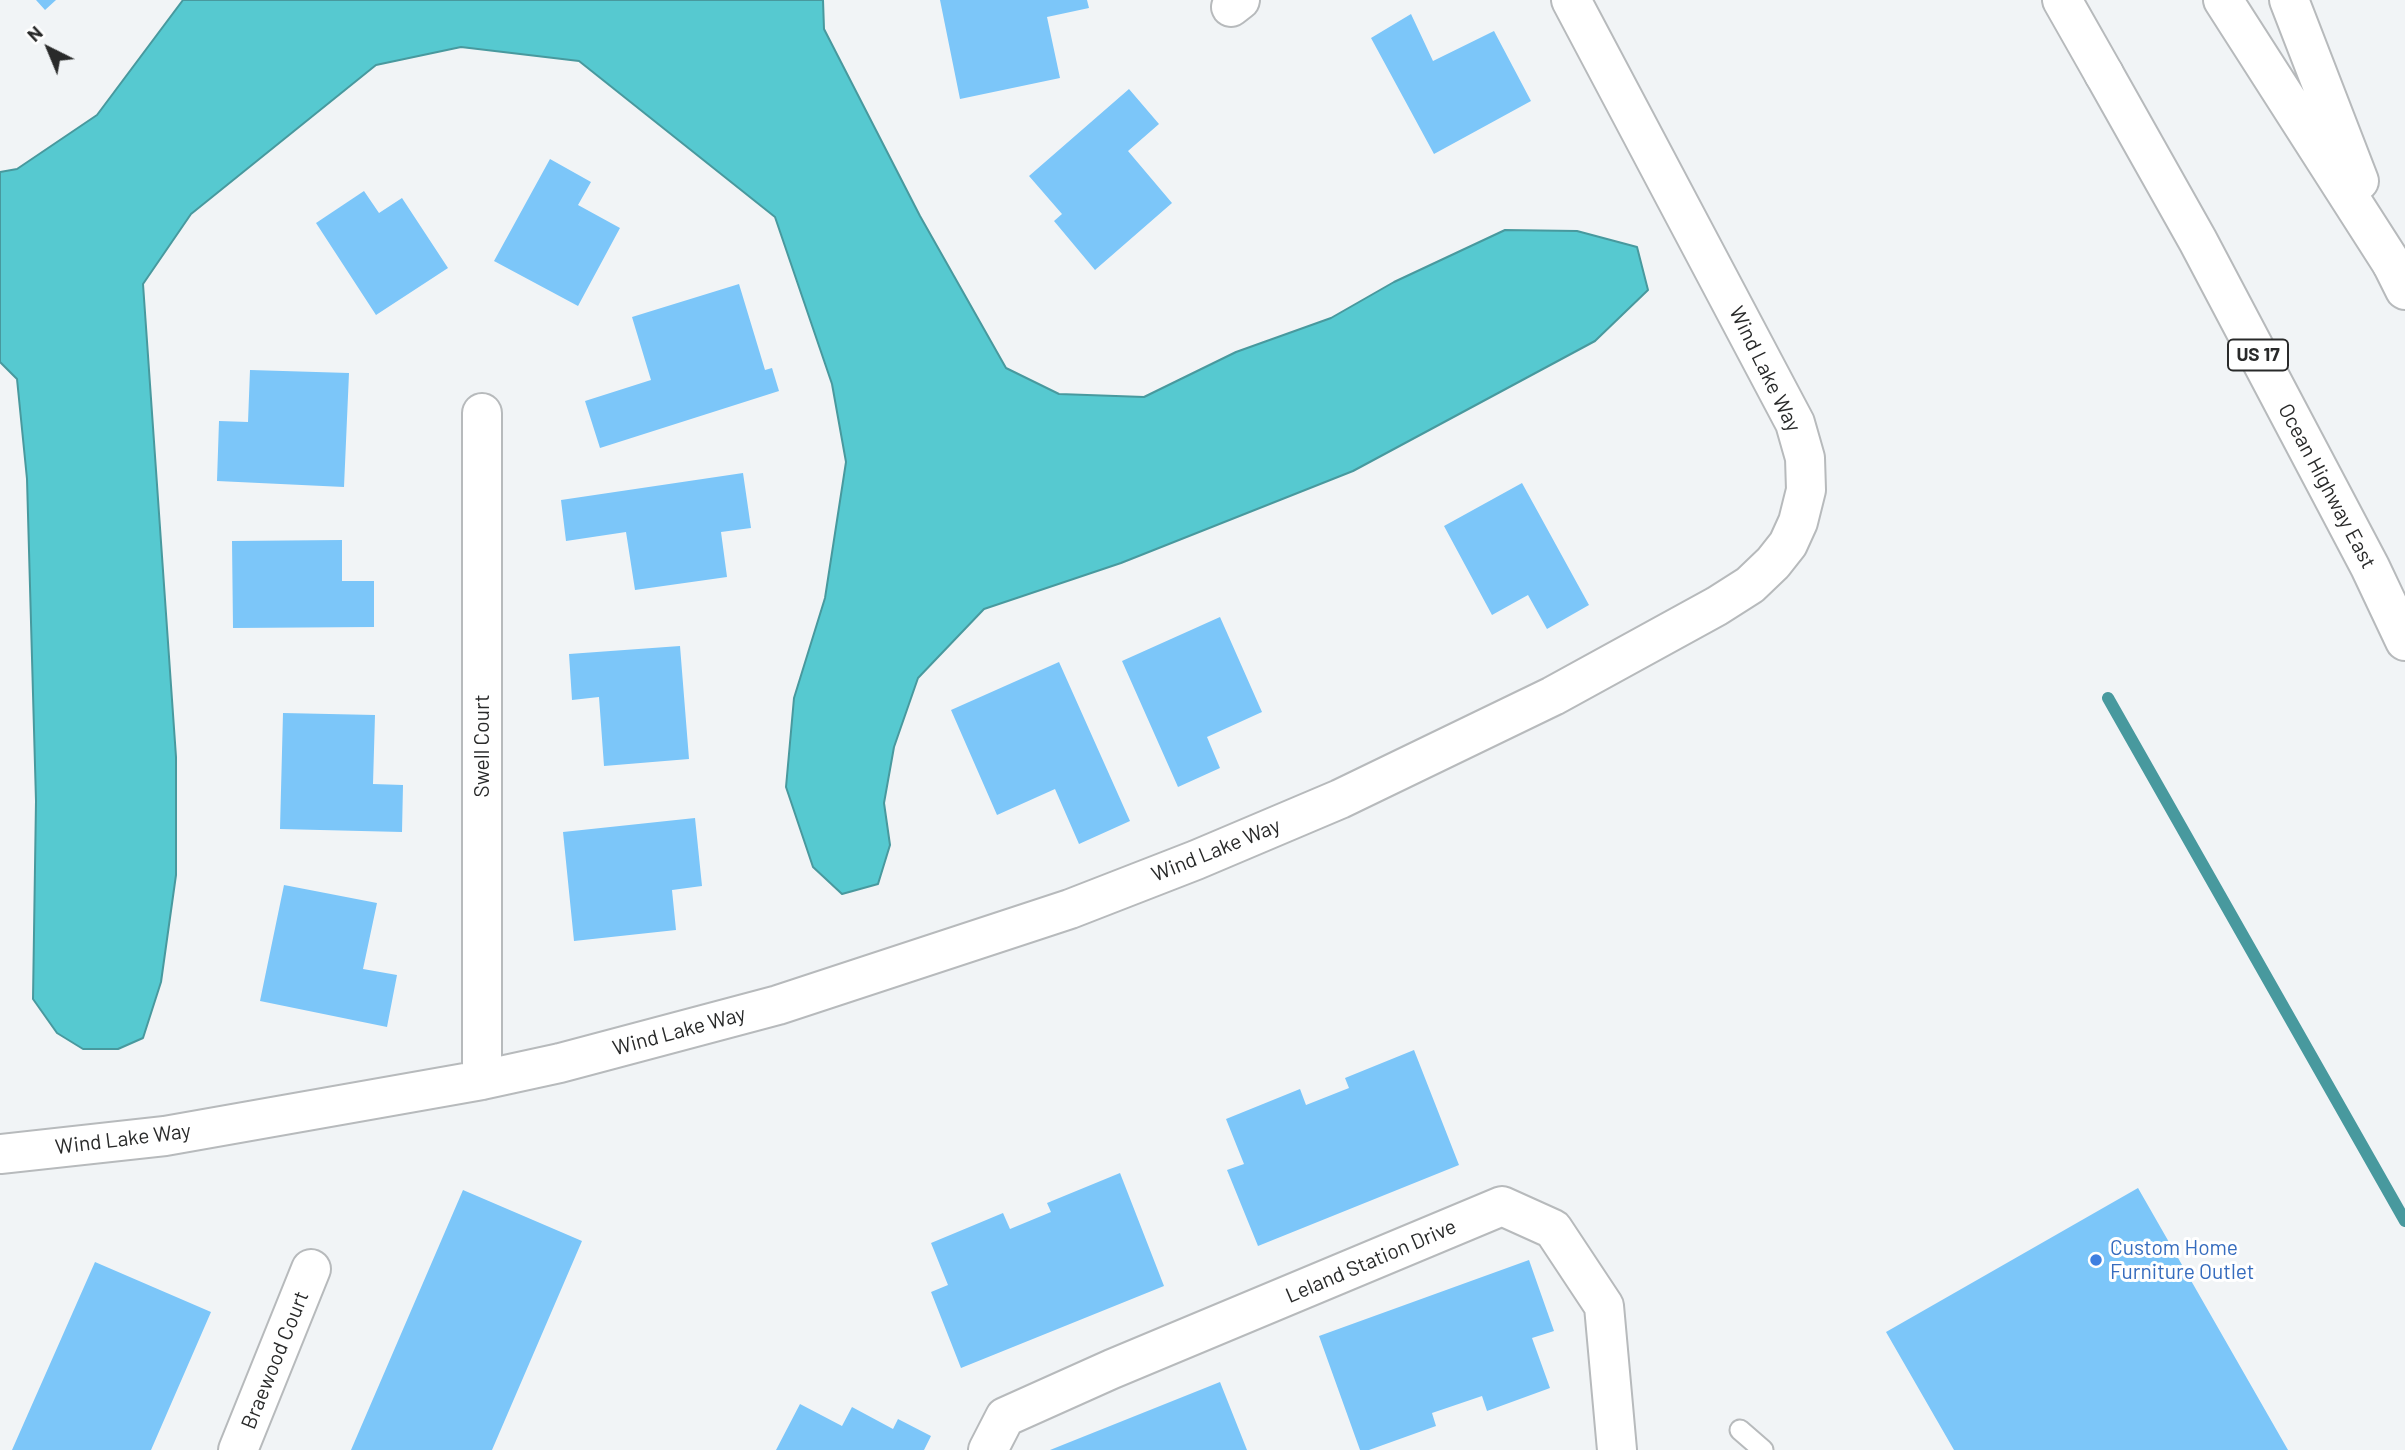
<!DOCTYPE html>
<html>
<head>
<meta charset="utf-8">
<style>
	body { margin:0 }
	#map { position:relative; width:2405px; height:1450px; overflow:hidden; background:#f1f4f6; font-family:Barlow,sans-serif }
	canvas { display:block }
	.north { position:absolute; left:14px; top:14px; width:70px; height:70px; -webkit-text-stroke:5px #fff; paint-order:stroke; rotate:317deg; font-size:19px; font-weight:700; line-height:28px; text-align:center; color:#292a2a }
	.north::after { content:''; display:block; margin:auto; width:24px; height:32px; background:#292a2a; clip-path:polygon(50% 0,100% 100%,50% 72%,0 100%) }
</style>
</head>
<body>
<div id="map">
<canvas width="2405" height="1450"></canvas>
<div class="north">N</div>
</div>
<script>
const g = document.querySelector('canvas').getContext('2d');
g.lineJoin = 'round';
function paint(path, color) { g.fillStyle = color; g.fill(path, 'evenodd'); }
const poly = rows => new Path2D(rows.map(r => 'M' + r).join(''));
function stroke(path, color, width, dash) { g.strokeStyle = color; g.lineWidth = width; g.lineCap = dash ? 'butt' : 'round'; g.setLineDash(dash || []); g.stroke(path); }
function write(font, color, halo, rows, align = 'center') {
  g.font = font + ' Barlow,sans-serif'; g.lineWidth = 6; g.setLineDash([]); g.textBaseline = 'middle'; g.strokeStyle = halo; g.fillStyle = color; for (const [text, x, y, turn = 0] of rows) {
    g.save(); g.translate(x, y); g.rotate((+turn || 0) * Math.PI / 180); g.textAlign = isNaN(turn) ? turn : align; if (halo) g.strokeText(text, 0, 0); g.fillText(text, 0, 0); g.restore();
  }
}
const water = poly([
	[183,0,823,0,824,29,920,216,1006,368,1059,394,1144,397,1236,352,1331,318,1394,282,1505,230,1577,231,1637,247,1648,290,1595,341,1353,471,1121,563,984,609,918,678,894,747,884,803,890,845,878,884,842,894,813,867,786,787,794,698,825,598,846,462,832,384,775,217,579,61,461,47,376,65,191,214,143,284,176,757,176,875,161,982,143,1038,118,1049,83,1049,57,1033,33,999,36,801,27,479,17,379,0,362,0,172,17,169,97,115,183,0]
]);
const stream = poly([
	[2108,698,2405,1221]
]);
const building = poly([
	[36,0,56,0,45,10],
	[940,0,1087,0,1089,8,1047,17,1060,78,960,99],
	[1411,14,1433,61,1494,31,1531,101,1434,154,1371,38],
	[1129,89,1159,124,1128,151,1172,203,1095,270,1054,221,1062,214,1029,176],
	[550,159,591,182,578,205,620,228,578,306,494,261],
	[364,191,379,213,402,198,448,268,376,315,316,223],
	[739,284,765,370,772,368,779,391,600,448,585,401,651,380,632,317],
	[250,370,349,373,344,487,217,481,219,421,248,422],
	[743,473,751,528,721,532,727,577,635,590,626,532,566,541,561,500],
	[1522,483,1589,605,1547,629,1528,595,1492,615,1444,526],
	[342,540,342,581,374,581,374,627,233,628,232,541],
	[1220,617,1262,712,1207,737,1220,768,1178,787,1122,661],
	[680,646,689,759,604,766,599,697,572,700,569,654],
	[1059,662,1130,821,1079,844,1055,789,997,815,951,710],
	[283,713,375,715,373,784,403,785,402,832,280,829],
	[695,818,702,886,672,890,676,930,574,941,563,832],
	[284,885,377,903,363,969,397,975,387,1027,260,1001],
	[1414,1050,1459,1165,1258,1246,1227,1170,1244,1164,1226,1119,1300,1089,1306,1105,1349,1088,1345,1078],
	[1120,1173,1164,1286,961,1368,931,1292,948,1285,931,1243,1003,1213,1010,1229,1051,1212,1047,1203],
	[2138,1188,2288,1450,1954,1450,1886,1332],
	[463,1190,582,1241,492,1450,351,1450],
	[1529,1260,1554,1331,1532,1338,1550,1388,1487,1411,1482,1396,1432,1413,1436,1426,1369,1450,1360,1450,1319,1336],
	[95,1262,211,1312,151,1450,12,1450],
	[1220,1382,1247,1450,1050,1450],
	[800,1404,842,1426,852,1407,893,1429,898,1419,931,1436,924,1450,776,1450]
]);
const service = poly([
	[1740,1430,1763,1450]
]);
const minor = poly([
	[1231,7,1240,0],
	[482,413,482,1080],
	[0,1154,165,1136,482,1080,560,1063,778,1005,1070,909,1196,860,1340,799,1553,696,1717,606,1750,585,1773,563,1788,544,1798,522,1806,490,1805,458,1795,423,1571,0],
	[238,1450,311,1269],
	[988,1450,1005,1417,1112,1369,1502,1206,1553,1229,1604,1306,1617,1450]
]);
const trunk = poly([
	[2104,74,2198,241,2370,567,2405,641],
	[2392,264,2405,290]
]);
const motorway = poly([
	[2062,0,2104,74],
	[2223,0,2392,264],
	[2289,0,2359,181]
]);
const markers = [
	[2096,1260,7,"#3f7fe0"]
];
const shields = [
	[2258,355,60]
];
const shieldNames = [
	["US 17",2258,355]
];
const streetNames = [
	["Wind Lake Way",1765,369,64],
	["Ocean Highway East",2327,486,62],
	["Swell Court",482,746,-90],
	["Wind Lake Way",1216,850,-22],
	["Wind Lake Way",679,1031,-15],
	["Wind Lake Way",123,1139,-7],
	["Leland Station Drive",1371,1261,-23],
	["Braewood Court",275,1360,-68]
];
const shopNames = [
	["Custom Home",2110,1248],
	["Furniture Outlet",2110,1272]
];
paint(water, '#56c9d0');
stroke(water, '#48999e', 2);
stroke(stream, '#48999e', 12);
paint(building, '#7cc6f9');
stroke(service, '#b7babc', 23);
stroke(minor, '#b7babc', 42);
stroke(trunk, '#b7babc', 42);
stroke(motorway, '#b7babc', 42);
stroke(service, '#fff', 19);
stroke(minor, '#fff', 38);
stroke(trunk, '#fff', 38);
stroke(motorway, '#fff', 38);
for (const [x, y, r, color] of markers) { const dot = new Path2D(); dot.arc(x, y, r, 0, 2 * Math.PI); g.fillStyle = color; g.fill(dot); stroke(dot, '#fff', 2.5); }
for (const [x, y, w] of shields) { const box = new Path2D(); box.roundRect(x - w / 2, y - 15.5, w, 31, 5); g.fillStyle = '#fff'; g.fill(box); stroke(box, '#292a2a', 2); }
write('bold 19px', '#292a2a', null, shieldNames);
write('21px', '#292a2a', '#fff', streetNames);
write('21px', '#366cbe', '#fff', shopNames, 'left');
</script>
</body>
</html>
